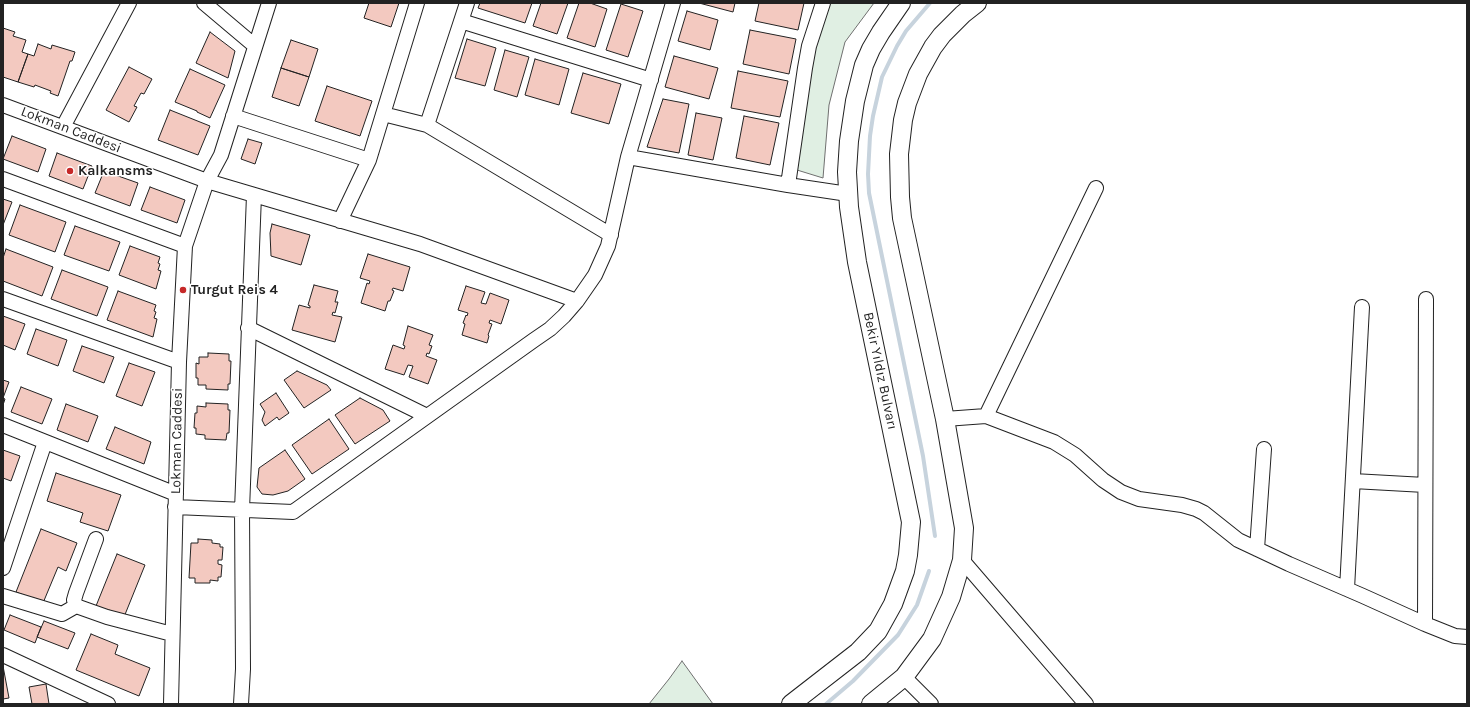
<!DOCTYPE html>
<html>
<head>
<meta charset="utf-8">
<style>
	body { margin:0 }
	#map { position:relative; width:1470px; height:707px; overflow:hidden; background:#fff; font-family:Karla,sans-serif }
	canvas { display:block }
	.frame { position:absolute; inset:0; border:4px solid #222; pointer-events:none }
</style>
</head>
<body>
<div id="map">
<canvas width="1470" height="707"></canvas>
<div class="frame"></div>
</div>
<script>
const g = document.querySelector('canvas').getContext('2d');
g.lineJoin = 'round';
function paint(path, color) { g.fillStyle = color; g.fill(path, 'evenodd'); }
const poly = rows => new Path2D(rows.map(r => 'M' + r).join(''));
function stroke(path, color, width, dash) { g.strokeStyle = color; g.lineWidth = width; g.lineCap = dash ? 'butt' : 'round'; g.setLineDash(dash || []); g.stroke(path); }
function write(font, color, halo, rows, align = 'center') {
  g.font = font + ' Karla,sans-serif'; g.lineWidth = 3; g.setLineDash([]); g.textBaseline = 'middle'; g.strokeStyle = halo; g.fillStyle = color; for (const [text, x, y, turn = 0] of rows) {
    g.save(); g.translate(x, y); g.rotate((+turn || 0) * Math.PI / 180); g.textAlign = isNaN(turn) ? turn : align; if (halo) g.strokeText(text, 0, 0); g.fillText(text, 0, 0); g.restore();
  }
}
const green = poly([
	[824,3,874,3,845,42,829,105,823,178,797,170,815,21,824,3],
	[682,661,713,704,649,704,669,679,682,661]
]);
const stream = poly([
	[930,3,906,31,897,46,882,77,873,116,870,136,868,174,869,193,923,456,935,536],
	[826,704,853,681,898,635,917,605,929,571]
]);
const building = poly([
	[369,3,399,3,391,27,364,18,369,3],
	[480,3,532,3,525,23,478,8,480,3],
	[541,3,568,3,557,34,533,26,541,3],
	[579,3,590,3,607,9,595,47,567,38,579,3],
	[699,3,735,3,733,12,699,3],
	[759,3,804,3,798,30,755,21,759,3],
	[621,4,643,11,628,57,606,50,621,4],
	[687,11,718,20,710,50,678,41,687,11],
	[3,28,15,32,13,36,26,40,22,52,28,54,18,82,3,77,3,28],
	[750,30,796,39,789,74,743,64,750,30],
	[210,32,235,51,228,78,196,63,210,32],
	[467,39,496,48,485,86,455,78,467,39],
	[291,40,318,49,309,77,281,68,291,40],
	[38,44,51,49,52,45,75,52,72,61,70,61,58,96,50,93,51,91,35,85,34,87,18,82,28,54,34,56,38,44],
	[505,50,529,57,517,97,494,90,505,50],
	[674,56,718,68,709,99,665,87,674,56],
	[535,59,569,69,559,105,525,95,535,59],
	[129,67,152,79,144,94,141,93,134,106,137,107,129,122,106,110,129,67],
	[281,68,309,77,299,106,272,97,281,68],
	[190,69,225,85,210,118,197,112,197,111,175,102,190,69],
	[738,71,788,81,780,117,731,108,738,71],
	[583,73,621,84,609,124,571,113,583,73],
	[327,86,372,101,360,136,315,121,327,86],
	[663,99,689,104,679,153,647,147,663,99],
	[170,110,210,126,198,155,158,140,170,110],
	[696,113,722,118,713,160,688,155,696,113],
	[744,116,779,123,770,165,736,158,744,116],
	[12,136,46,149,38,172,3,159,12,136],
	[248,139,262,143,255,164,241,159,248,139],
	[57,153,92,166,83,189,49,176,57,153],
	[104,171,138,183,130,206,95,193,104,171],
	[150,187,185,200,177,223,141,210,150,187],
	[3,199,12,202,3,225,3,199],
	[20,205,66,222,55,252,9,235,20,205],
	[272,224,310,235,301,265,271,256,270,233,272,224],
	[75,226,120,242,109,271,64,255,75,226],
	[130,246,160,257,158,263,160,264,158,270,161,271,156,289,119,275,130,246],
	[6,249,53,267,42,296,3,281,3,258,6,249],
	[368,254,410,267,403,291,393,288,392,290,394,291,390,301,388,301,385,311,361,303,367,283,369,284,370,281,360,278,368,254],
	[62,270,108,287,97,316,51,299,62,270],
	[314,285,338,291,335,302,338,302,335,313,333,312,332,315,342,317,335,342,292,330,299,305,310,308,310,306,308,305,314,285],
	[466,286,485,292,481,303,486,304,490,293,509,300,501,324,490,320,489,323,492,324,488,335,489,336,487,343,462,335,465,324,463,323,466,315,467,316,468,313,458,310,466,286],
	[118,291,156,305,154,311,156,312,154,318,157,319,153,337,107,320,118,291],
	[3,316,25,324,15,350,3,345,3,316],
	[408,326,433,335,429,345,432,346,429,354,427,353,426,356,437,360,428,384,409,377,413,366,408,365,404,375,385,369,393,345,404,349,405,346,403,345,408,326],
	[36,329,67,340,58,366,27,354,36,329],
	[82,346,114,357,104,383,73,371,82,346],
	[208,353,229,354,229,361,231,361,230,384,228,384,228,390,206,389,206,385,198,385,198,378,196,378,196,363,199,364,199,357,208,357,208,353],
	[129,363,155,372,142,406,116,396,129,363],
	[297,371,327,385,331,390,304,408,284,380,297,371],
	[3,380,9,382,3,398,5,399,3,405,3,380],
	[21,387,52,399,42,424,11,412,21,387],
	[276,393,289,413,279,420,277,417,265,426,262,420,265,412,260,404,276,393],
	[360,398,383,410,390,421,355,444,335,415,360,398],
	[206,403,228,404,228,410,230,410,229,433,227,433,226,440,205,439,205,435,196,434,196,428,194,428,195,413,197,413,197,406,206,407,206,403],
	[66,404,98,416,88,442,57,430,66,404],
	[329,419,349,449,312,474,292,445,329,419],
	[115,427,151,442,144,464,106,449,115,427],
	[3,450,20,456,11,481,3,478,3,450],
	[285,450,305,479,288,491,273,495,262,494,257,487,259,468,285,450],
	[56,473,121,495,108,531,80,522,83,513,47,501,56,473],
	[41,529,77,543,66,571,58,567,43,603,16,592,41,529],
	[198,539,212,540,212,543,220,544,220,547,223,547,222,560,218,560,218,564,222,565,221,577,218,577,218,581,210,580,210,583,195,583,195,578,189,578,191,543,198,543,198,539],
	[117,554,145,565,124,617,96,606,117,554],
	[10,615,41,627,35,643,4,630,10,615],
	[44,621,75,633,68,649,37,637,44,621],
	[91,634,118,645,115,654,150,668,139,696,76,670,91,634],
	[3,666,9,698,3,699,3,666],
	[46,684,49,704,32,704,29,687,46,684]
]);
const minor = poly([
	[204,3,255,46],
	[461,21,651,80],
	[3,105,207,181,420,244,577,301],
	[383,114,427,125,611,235],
	[233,116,369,160],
	[427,125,467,3],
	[63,127,129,3],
	[628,157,788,185,848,194],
	[3,179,185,246],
	[788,185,805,68,809,46,823,3],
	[340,221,369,160,417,3],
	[3,299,179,362],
	[248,328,427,416],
	[986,416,1096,188],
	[945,419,986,416,1054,442,1075,455,1103,480,1121,492,1139,499,1182,505,1196,509,1204,513,1238,540,1289,564,1363,596,1425,624,1455,636,1467,637],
	[3,425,176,494],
	[1353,481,1425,485],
	[175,507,293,512,534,340,550,329,564,316,577,301,595,275,608,246,628,157,673,3],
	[96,539,76,593,74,600,76,606,107,617,172,634],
	[1257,549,1264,449],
	[962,560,1086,704],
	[3,568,45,442],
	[1347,589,1362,307],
	[3,596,62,614,76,606],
	[1425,624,1426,299],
	[3,655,108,704],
	[904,677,931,704],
	[171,704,179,362,185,246,207,181,221,155,269,3],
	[241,704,243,669,242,510,254,195]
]);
const major = poly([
	[791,704,858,652,878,631,893,604,905,571,908,555,911,522,857,262,849,207,847,172,849,141,855,101,864,65,871,49,881,32,901,3],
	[871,704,904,677,932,639,951,597,962,560,964,528,945,419,902,218,900,197,899,154,903,120,907,103,918,74,933,47,942,35,963,14,977,3]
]);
const markers = [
	[70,171,4,"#c62828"],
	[183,290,4,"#c62828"]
];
const streetNames = [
	["Lokman Caddesi",71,130,21],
	["Bekir Yıldız Bulvarı",880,371,78],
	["Lokman Caddesi",177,441,-89]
];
const poiNames = [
	["Kalkansms",78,171],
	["Turgut Reis 4",191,290]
];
paint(green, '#e0efe3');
stroke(green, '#6f6f6f', 1);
stroke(stream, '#c7d3dd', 4);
paint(building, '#f3c9c0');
stroke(building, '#222', 1);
stroke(minor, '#222', 16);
stroke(major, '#222', 20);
stroke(minor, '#fff', 14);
stroke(major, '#fff', 18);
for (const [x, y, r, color] of markers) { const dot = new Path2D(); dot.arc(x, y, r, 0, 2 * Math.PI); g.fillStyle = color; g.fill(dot); stroke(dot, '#fff', 1.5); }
write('14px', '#222', '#fff', streetNames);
write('bold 14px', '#222', '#fff', poiNames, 'left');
</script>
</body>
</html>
